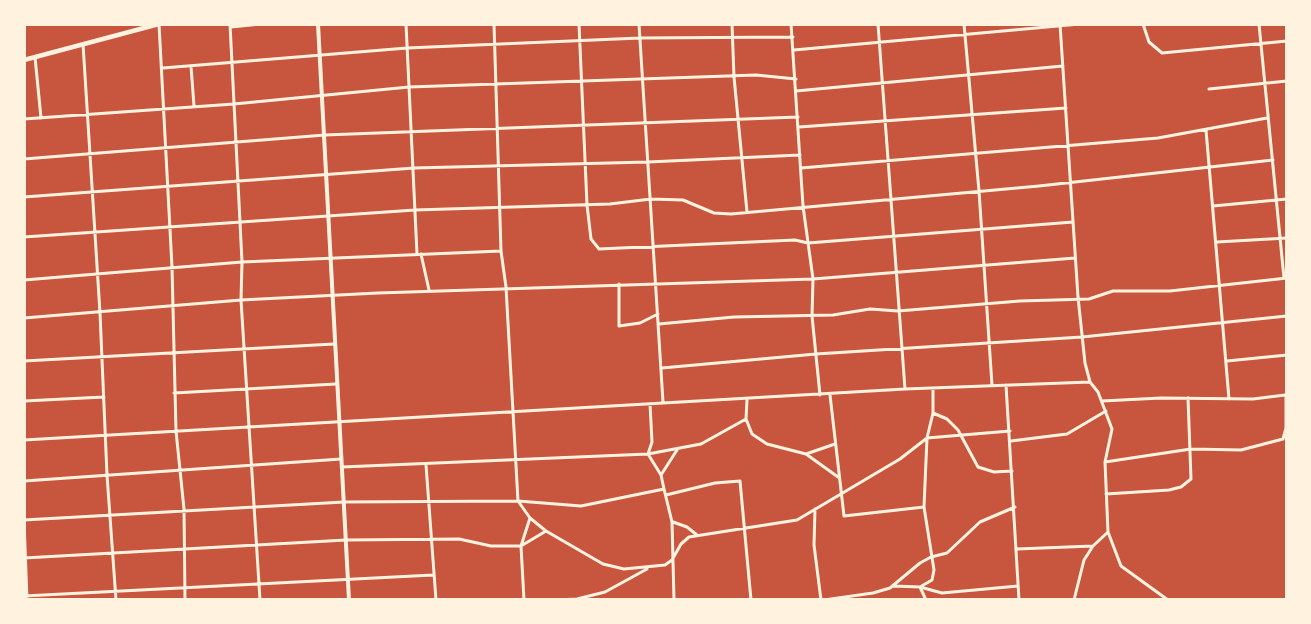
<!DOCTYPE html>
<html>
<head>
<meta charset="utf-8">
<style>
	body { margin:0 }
	#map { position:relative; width:1311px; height:624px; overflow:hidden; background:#c8553d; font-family:"PT Serif",serif }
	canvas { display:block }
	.frame { position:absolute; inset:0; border:26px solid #fff3e0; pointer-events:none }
</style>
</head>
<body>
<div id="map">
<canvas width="1311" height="624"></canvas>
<div class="frame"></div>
</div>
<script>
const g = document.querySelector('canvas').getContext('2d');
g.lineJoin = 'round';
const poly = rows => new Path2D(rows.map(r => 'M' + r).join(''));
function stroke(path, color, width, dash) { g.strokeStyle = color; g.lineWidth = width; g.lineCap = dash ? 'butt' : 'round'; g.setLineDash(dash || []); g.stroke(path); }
const minor = poly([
	[159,24,172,267,176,431,184,509,185,600],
	[230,24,242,262,241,300,260,600],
	[406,24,417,254],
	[494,24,501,251,506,287,518,501,530,518,521,546,524,600],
	[579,24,587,205,591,239,599,249,795,240,808,243,1073,222],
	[639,24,663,402],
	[732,24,734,77,747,212],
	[791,24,803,206,813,279,812,316,820,395],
	[878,24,905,389],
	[964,24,979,191,992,385],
	[1060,24,1078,297,1085,363,1090,382,1098,392,1112,429,1105,462,1108,532,1121,566,1168,600],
	[1143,24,1149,42,1162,53,1287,41],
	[1259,24,1284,278],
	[231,27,261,24],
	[83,44,100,313,107,475,116,600],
	[794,50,1080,24],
	[35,57,41,118],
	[191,66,194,106],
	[163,68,407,48,640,38,793,37],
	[1209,89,1287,81],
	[796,91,1063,66],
	[24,119,234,104,409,87,756,75,796,79],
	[799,127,1066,108],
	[1206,130,1229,399],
	[24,159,325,135,798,117],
	[801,168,1158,138,1267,118],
	[24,197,414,168,648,162,800,155],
	[1213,206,1287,199],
	[24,237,415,210,610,204,651,199,683,200,714,213,731,214,1039,186,1273,160],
	[1217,242,1287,238],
	[421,254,429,290],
	[24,280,242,262,501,251],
	[619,284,619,326,640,323,658,314],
	[24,318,241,300,378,293,813,279,1075,258],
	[659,324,734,317,833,315,870,309,898,311,1020,301,1089,299,1113,291,1170,291,1287,278],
	[24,361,334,344],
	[1227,361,1287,355],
	[662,368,816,354,1082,337,1287,316],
	[1006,385,1019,600],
	[174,393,336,384],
	[830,395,844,516,924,507,934,570,932,580,920,587],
	[747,400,746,419,752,434,767,444,806,454,838,477],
	[24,401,104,397],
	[1102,401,1161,398,1253,399,1285,395],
	[933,413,947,419,958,430,978,467,994,472,1012,471],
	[24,440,905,389,1090,382],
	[1011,441,1067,434,1106,411],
	[648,454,652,442,650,404],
	[648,454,661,475,664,489],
	[806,454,835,444],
	[1105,462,1191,449,1241,450,1283,439,1286,428,1286,395],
	[426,465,436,600],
	[342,467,648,454,701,444,746,419],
	[661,475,677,450],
	[24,481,341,459],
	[1106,494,1169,490,1181,487,1191,479,1188,398],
	[666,495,715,483,740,481,751,600],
	[924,507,927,438,1010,431],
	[815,509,814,545,821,600],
	[530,518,546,531,603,564,624,569,665,565,672,560,681,544,689,537,797,520,900,459,927,438,933,413,933,388],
	[24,520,344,502,518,501,581,506,664,489,672,522,674,600],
	[24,520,27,600],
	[673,522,687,527,697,535],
	[1017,549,1093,546],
	[24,558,346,540,459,539,491,546,521,546,546,531],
	[893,586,920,587,942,593,1018,586],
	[920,587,926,600],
	[24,596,433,575],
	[556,600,577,599,605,592,647,569],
	[824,600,873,593,890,588,920,563,931,557,947,553,980,522,1015,507],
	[1074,600,1084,560,1093,546,1108,532]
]);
const tertiary = poly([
	[318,24,349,600]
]);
const primary = poly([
	[24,60,159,24]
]);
stroke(minor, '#fff3e0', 3);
stroke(tertiary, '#fff3e0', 4);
stroke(primary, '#fff3e0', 4.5);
</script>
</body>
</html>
